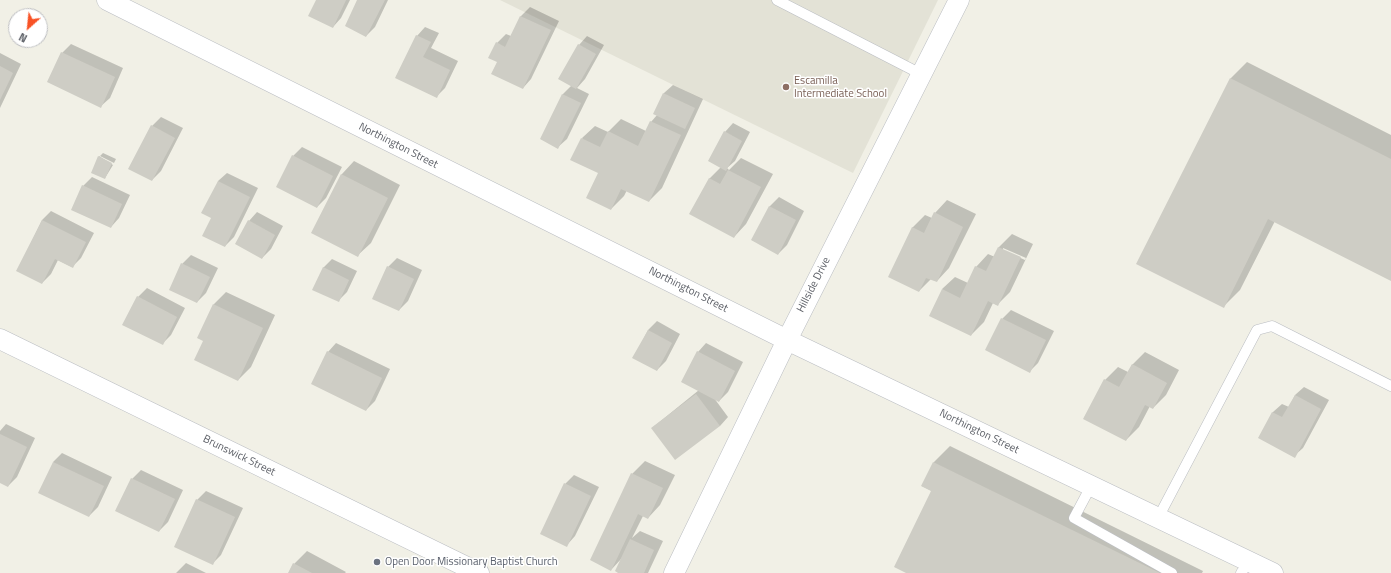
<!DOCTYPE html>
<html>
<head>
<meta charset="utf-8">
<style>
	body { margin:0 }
	#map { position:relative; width:1391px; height:573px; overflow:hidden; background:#f1f0e6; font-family:"Titillium Web",sans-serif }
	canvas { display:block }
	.north { position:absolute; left:8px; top:8px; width:40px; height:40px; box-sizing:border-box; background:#fff; border:1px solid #bebfc2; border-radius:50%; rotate:207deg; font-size:11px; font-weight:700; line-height:16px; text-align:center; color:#5d6067 }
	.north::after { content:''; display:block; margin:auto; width:14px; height:18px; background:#f85225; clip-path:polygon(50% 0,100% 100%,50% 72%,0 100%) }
</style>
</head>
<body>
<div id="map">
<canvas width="1391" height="573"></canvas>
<div class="north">N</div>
</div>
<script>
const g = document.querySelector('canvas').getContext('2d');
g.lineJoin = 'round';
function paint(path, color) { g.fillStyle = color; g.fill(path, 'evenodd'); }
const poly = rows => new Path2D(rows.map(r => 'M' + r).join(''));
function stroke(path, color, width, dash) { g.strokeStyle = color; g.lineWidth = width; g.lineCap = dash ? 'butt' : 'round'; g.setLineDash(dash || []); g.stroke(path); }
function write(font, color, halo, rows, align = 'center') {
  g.font = font + ' "Titillium Web",sans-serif'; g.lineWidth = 3; g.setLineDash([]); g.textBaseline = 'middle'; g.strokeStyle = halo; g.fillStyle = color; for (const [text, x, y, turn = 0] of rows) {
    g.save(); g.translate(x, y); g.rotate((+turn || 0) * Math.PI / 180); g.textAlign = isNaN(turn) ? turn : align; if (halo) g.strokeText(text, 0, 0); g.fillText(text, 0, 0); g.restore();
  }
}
const education = poly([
	[500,0,938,0,853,173]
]);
const shadow = poly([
	[317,0,350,0,341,18,333,27],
	[358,0,388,0,375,27,366,36],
	[530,7,559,21,531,79,523,88,497,43,506,34,511,36,521,16],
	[425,27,439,33,431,48,458,61,445,88,436,97,396,77,417,36],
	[587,36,604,45,585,79,577,88,589,94,567,139,558,147,541,139,563,94,571,86,579,45],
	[71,44,123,68,110,98,101,106,62,53],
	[0,53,21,64,0,108],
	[1247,62,1391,135,1391,280,1275,221,1240,290,1224,306,1138,263,1231,78],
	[673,85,703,99,662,188,649,201,627,190,624,196,611,209,600,173,582,138,595,126,608,132,621,119,646,131,651,122,657,115,664,93],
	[161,117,183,128,161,171,152,180,130,169,152,126],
	[733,123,750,132,735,161,727,168,729,170,741,158,773,174,746,224,734,237,709,179,721,167,725,132],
	[302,147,342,167,326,198,317,207,293,156],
	[103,153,116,159,114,163,100,156],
	[99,156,113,165,105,178,99,157],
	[354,161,400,185,371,243,358,255,313,233,342,174],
	[227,173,258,188,234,237,225,246,212,218,218,181],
	[92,177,130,195,119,218,111,227,83,186],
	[779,197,804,211,787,245,778,254,752,240,770,206],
	[947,200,976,214,949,268,937,281,931,279,919,291,912,228,925,215,932,218,935,213],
	[51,211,94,233,81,258,72,267,58,260,51,274,42,283,18,270,42,220],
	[257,212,283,226,271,249,262,258,249,221],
	[1012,234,1033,244,1010,292,997,305,993,303,984,322,971,335,942,289,955,277,968,283,976,267,988,254,995,257,999,247],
	[1003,248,1026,258,1025,260,1003,250],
	[191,255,218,268,206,293,197,302,182,264],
	[397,258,422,270,408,301,399,310,388,267],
	[332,259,357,271,347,292,338,301,323,268],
	[147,288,185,308,171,335,162,344,138,297],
	[226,292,275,315,251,367,238,380,205,340,214,304],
	[1011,310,1054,331,1038,363,1029,372,1002,319],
	[657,321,680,334,666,361,657,370,634,358,648,330],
	[336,343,390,369,375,401,366,410,328,352],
	[706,343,743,362,728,392,719,401,714,398,728,417,720,426,652,428,699,390,698,352],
	[1145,352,1179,370,1166,395,1153,408,1150,406,1139,427,1126,440,1084,418,1105,380,1118,367,1128,372,1132,365],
	[1304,387,1329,400,1303,448,1294,456,1260,438,1273,412,1282,404,1289,407,1295,395],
	[6,424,35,438,17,477,8,486,0,482,0,431],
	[950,446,1203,571,1202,573,908,573,932,491,922,486,934,462],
	[62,453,112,477,98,507,89,516,53,462],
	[645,461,675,475,660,505,648,518,643,516,632,538,640,531,663,541,648,573,620,573,622,558,611,570,632,474],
	[141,470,183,490,168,522,159,531,117,511,132,479],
	[574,475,599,487,575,536,567,545,565,484],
	[206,491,243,508,221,555,212,564,197,500],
	[307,551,346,572,345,573,289,573,294,564],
	[186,563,206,573,176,573]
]);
const building = poly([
	[316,0,346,0,333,28,308,16],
	[357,0,385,0,366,37,345,26],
	[520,16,551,30,523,89,491,74,497,62,488,58,496,42,505,47],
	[416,35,431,42,423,57,450,70,437,98,395,78],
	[578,44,596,54,576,89,558,79],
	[61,52,115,77,101,108,47,82],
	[0,66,13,73,0,100],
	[1230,78,1391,159,1391,281,1268,219,1224,308,1136,264],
	[663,93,695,108,685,129,653,114],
	[562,94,581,103,558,149,540,139],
	[650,121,681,135,649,202,621,189,611,210,586,198,598,173,570,160,581,138,600,147,608,131,638,146],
	[151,125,175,138,152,181,128,169],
	[724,131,742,141,726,171,708,161],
	[292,155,333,176,317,208,276,187],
	[98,156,112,163,105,179,91,173],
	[728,170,761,187,734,238,689,214,709,178,720,184],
	[341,174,388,198,358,257,311,233],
	[218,181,250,197,225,247,202,236,211,218,201,213],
	[82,185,122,204,111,228,71,210],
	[769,206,796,220,778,255,751,240],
	[934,212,963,227,937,282,926,278,919,292,888,277,912,227,924,233],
	[42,220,86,242,73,268,55,259,42,284,16,271],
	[248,220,275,235,262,259,235,244],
	[998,247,1021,257,998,306,988,301,971,336,929,316,942,289,960,298,975,266,986,271],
	[181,263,210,277,197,303,169,290],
	[387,266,414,279,399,311,372,299],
	[323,267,349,280,339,302,312,290],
	[137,296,177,317,163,345,122,325],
	[213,304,263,328,238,381,194,360,203,341,197,338],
	[1001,318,1046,340,1030,373,985,350],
	[648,330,672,343,657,371,632,358],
	[327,351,382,378,366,411,311,384],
	[697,351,735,371,719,402,681,382],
	[1132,364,1167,383,1153,409,1145,405,1126,441,1083,419,1104,379,1119,387],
	[696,394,720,426,675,460,651,428],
	[1295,395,1321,409,1295,458,1258,438,1272,412,1282,417],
	[0,434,27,447,8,487,0,483],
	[53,462,104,486,89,517,38,493],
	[933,462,1160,573,906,573,894,567,931,491,921,486],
	[631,473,663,488,648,519,638,514,611,571,590,560],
	[131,478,175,499,159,532,115,511],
	[564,483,591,496,567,547,540,534],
	[196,499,235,517,213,565,174,547],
	[630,539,654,550,644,573,618,573,615,571],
	[293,563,312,573,288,573]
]);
const lane = poly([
	[777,0,921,74],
	[1091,486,1074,518,1172,573],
	[1158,518,1257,330,1272,326,1391,386],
	[1241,573,1249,562]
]);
const street = poly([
	[107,0,787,340,1273,573],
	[0,339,479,573],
	[674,573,787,340,959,0]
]);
const markers = [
	[786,87,4,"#8d6e63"],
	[377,562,4,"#6b7280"]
];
const educationNames = [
	["Escamilla",794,81],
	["Intermediate School",794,94]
];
const streetNames = [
	["Northington Street",398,146,27],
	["Hillside Drive",814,285,-63],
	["Northington Street",688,290,27],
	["Northington Street",979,432,26],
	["Brunswick Street",239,456,26]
];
const worshipNames = [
	["Open Door Missionary Baptist Church",385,562]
];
paint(education, '#e3e2d6');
paint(shadow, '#0003');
paint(building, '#cecdc5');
stroke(lane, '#babdc2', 11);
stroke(street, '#babdc2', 21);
stroke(lane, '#fff', 10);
stroke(street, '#fff', 20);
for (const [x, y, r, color] of markers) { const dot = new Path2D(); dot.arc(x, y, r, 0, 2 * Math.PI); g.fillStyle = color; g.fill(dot); stroke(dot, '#fff', 1.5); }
write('11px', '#785e54', '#fff', educationNames, 'left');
write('11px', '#5d6067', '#fff', streetNames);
write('11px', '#5b616d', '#fff', worshipNames, 'left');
</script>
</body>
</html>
